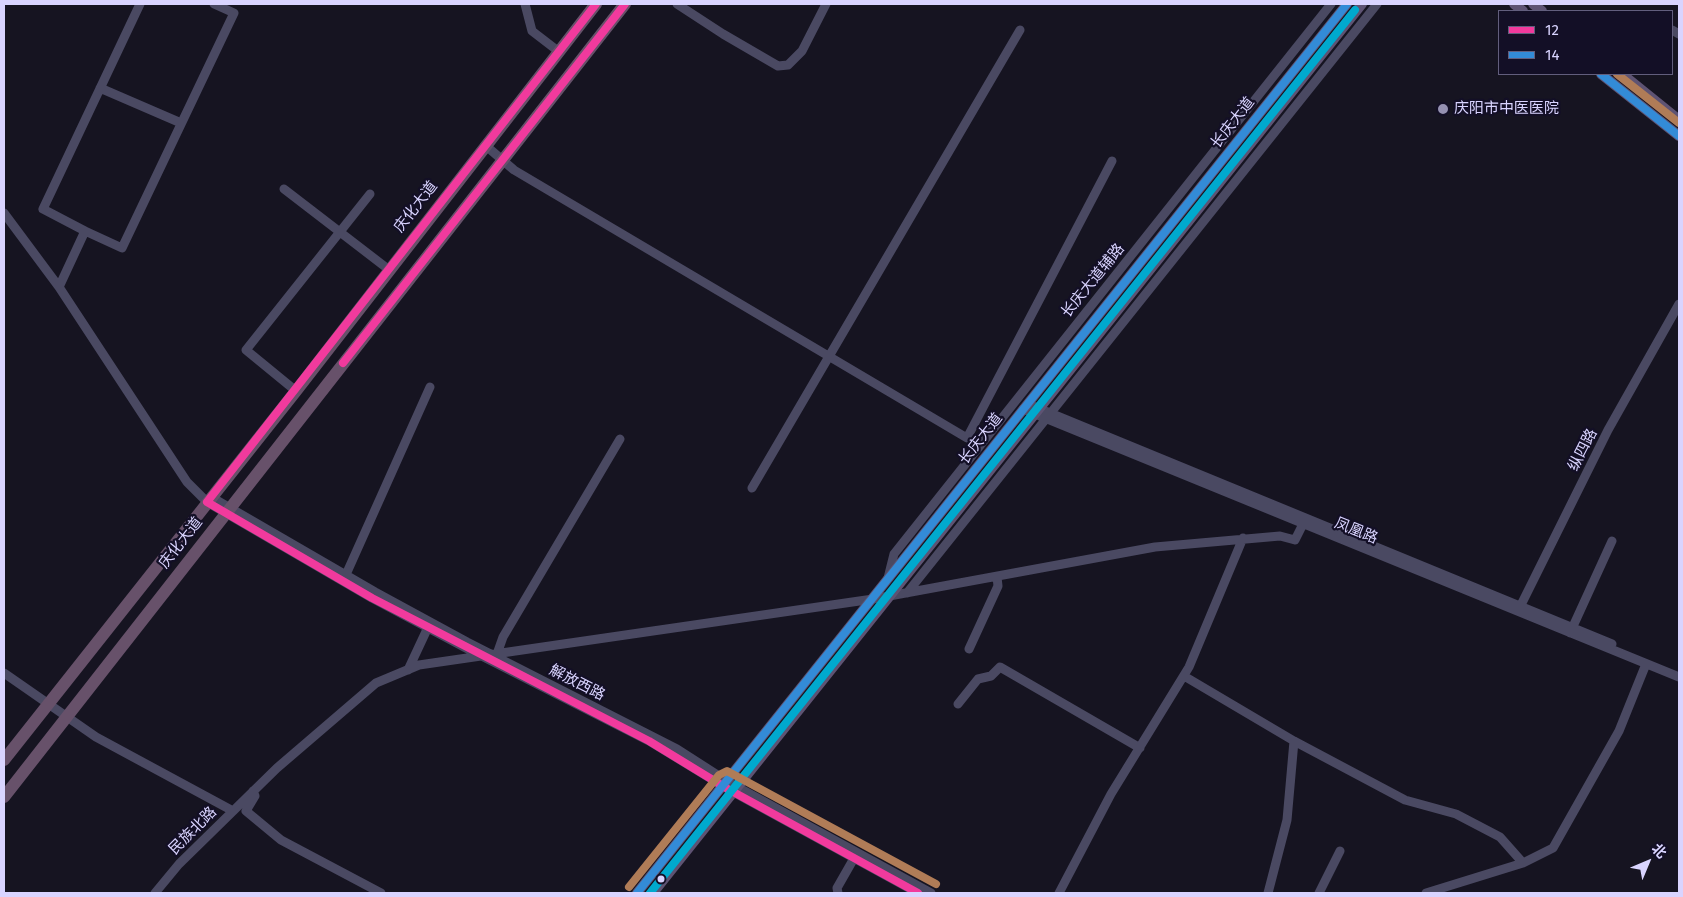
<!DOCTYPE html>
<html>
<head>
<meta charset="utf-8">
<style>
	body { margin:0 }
	#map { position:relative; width:1683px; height:897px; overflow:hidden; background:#161421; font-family:"Fira Sans","Noto Sans SC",sans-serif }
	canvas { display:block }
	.frame { position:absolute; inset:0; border:5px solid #d9d4ff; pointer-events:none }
	.legend { position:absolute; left:1498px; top:10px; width:175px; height:65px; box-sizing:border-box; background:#130f26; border:1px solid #625e7d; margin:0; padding:6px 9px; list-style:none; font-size:15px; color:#d9d4ff }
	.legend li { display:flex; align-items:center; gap:10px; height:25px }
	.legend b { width:25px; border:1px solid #625e7d }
	.north { position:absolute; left:1623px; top:837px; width:50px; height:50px; -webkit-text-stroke:4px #130f26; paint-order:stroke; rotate:45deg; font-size:14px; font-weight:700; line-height:20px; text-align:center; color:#d9d4ff }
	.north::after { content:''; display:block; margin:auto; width:18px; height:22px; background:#d9d4ff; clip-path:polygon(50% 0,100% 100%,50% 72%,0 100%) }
</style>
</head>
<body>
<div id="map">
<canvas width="1683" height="897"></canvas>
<div class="frame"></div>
<ul class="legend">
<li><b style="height:6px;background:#f13a9d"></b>12</li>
<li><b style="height:6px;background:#338bd7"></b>14</li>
</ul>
<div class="north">北</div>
</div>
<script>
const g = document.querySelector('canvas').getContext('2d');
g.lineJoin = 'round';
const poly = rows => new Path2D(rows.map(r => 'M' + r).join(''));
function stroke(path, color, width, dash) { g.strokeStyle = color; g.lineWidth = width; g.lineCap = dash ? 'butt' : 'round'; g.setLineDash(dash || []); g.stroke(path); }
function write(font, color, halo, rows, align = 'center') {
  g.font = font + ' "Fira Sans","Noto Sans SC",sans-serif'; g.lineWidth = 4.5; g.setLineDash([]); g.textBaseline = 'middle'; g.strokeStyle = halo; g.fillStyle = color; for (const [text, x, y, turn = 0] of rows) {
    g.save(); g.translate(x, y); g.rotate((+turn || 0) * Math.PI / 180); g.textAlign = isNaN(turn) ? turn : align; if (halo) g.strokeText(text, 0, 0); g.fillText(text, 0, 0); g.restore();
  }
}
const minor = poly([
	[525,4,532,31,558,51],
	[677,4,723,34,778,66,788,65,802,51,826,4],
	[1672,30,1679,34],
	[100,88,181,123],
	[485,145,514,170,967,438,1112,161],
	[284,189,388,269],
	[4,213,59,287,187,482,207,502,372,598,464,647,649,741,726,788,918,893],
	[85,231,122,248,234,13,214,4],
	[59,287,85,231,43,209,140,4],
	[296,391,246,350,370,194],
	[1028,404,1612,644],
	[1023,409,1679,677],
	[752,488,1020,30],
	[211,497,375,592,467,642,677,749,730,783,931,893],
	[888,578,894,554,1331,4],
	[344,579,430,387],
	[907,593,1377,4],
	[1518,611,1608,430,1679,304],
	[1570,633,1612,541],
	[969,649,998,586,997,577],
	[497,654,503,637,620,439],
	[408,670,430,623],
	[4,673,96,737,233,811],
	[1184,676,1294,741,1405,800,1456,814,1500,837,1523,863],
	[958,704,978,679,991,676,1000,667,1140,748],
	[253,791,255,796,246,811,281,840,381,893],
	[155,893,179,864,277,768,376,683,419,665,873,599,1155,547,1280,536,1295,540,1303,524],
	[838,893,837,888,857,853],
	[1059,893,1111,794,1189,667,1243,538],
	[1268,893,1287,820,1294,741],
	[1319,893,1340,851],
	[1426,893,1523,863,1553,848,1619,731,1646,664]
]);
const major = poly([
	[1514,4,1523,11],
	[1533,4,1542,11],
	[1601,74,1679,136],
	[1622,74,1679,120],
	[637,893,1347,4],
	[653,893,1362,4]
]);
const highway = poly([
	[4,760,296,391,596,4],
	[4,797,625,4]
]);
const bus1 = poly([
	[596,4,207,502,372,598,649,741,726,788,918,893],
	[343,363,625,4]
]);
const bus2 = poly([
	[1601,74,1679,136],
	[637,893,1347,4]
]);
const bus3 = poly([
	[650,893,1355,10]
]);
const bus4 = poly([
	[1617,74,1679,123],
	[629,887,719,775,727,771,936,884]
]);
const markers = [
	[1443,109,6,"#9591b1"],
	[661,879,4.5,"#d9d4ff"]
];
const poiNames = [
	["庆阳市中医医院",1454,109]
];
const streetNames = [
	["长庆大道",1233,123,-52],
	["庆化大道",416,207,-52],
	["长庆大道辅路",1093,281,-51],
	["长庆大道",981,439,-52],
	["纵四路",1583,450,-63],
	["凤凰路",1356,531,22],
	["庆化大道",181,543,-52],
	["解放西路",577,683,27],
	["民族北路",193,831,-45]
];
stroke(minor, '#4a4962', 9);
stroke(major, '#5e5373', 10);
stroke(highway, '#67516a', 12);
stroke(bus1, '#f13a9d', 8);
stroke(bus2, '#338bd7', 8);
stroke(bus3, '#00a9ce', 8);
stroke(bus4, '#b07c57', 8);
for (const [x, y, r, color] of markers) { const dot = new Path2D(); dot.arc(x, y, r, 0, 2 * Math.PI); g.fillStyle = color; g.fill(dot); stroke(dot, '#130f26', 2); }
write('15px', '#d9d4ff', '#130f26', poiNames, 'left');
write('15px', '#d9d4ff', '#130f26', streetNames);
</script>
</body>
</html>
